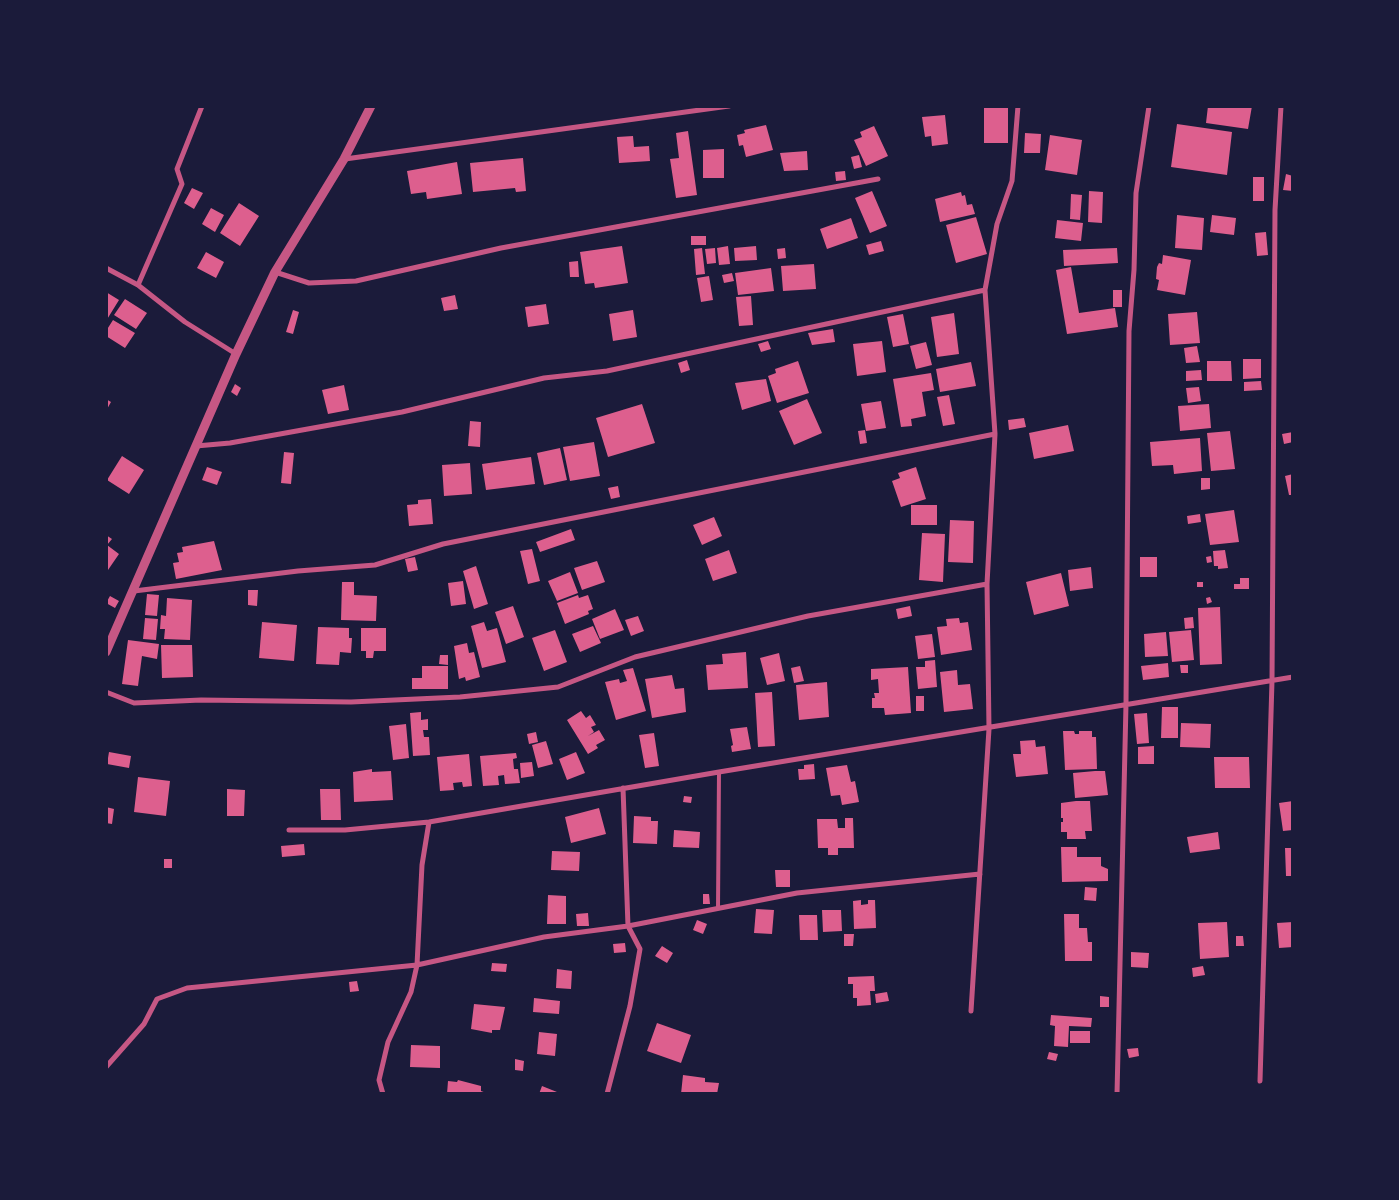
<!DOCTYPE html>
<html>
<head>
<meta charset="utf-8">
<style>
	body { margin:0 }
	#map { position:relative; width:1399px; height:1200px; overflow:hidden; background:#1b1b3a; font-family:"DejaVu Sans",sans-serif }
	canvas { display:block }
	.frame { position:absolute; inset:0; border:108px solid #1b1b3a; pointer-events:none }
</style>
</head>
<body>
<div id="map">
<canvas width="1399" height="1200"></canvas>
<div class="frame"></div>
</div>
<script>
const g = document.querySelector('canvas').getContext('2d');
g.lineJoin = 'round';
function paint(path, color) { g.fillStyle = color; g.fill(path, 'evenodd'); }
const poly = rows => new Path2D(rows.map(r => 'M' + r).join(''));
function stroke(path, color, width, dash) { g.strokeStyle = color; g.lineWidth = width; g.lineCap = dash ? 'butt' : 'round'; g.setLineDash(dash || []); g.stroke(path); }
const building = poly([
	[1208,106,1252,106,1248,129,1206,123],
	[984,108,1008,108,1008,143,984,143],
	[945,115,948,144,932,146,931,136,925,137,922,117],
	[1177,124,1232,132,1227,175,1171,167],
	[766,125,773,150,746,157,743,145,739,146,737,135,745,133,744,130],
	[874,126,888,156,866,166,854,140,862,137,860,132],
	[688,131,697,195,676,198,670,159,679,158,676,133],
	[1025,133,1041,134,1040,153,1024,153],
	[1050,135,1082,140,1077,175,1045,170],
	[633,136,634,147,649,146,650,161,619,163,617,137],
	[724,149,724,178,703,178,703,150],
	[807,151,808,170,784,171,780,153],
	[859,155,862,167,854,169,851,157],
	[523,158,526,191,516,192,515,188,473,192,470,163],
	[457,162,462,194,427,199,426,192,411,194,407,171],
	[845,171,846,180,836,181,835,172],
	[1286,174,1293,176,1293,191,1283,190],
	[1253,177,1264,177,1264,201,1253,201],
	[192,188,203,193,194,209,184,203],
	[872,191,887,226,870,233,855,198],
	[1089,191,1103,192,1102,223,1088,222],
	[961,192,962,196,965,195,967,205,972,204,975,214,940,222,935,199],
	[1071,194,1082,195,1080,220,1070,219],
	[239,203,259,216,240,246,220,233],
	[211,208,224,215,215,232,202,224],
	[1177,215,1204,218,1202,250,1175,248],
	[1212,215,1236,218,1234,235,1210,232],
	[976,217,987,254,956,263,946,225],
	[851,218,858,238,827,249,820,229],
	[1057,220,1083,223,1081,241,1055,238],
	[1266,232,1268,255,1257,256,1255,233],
	[691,236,706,236,706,245,691,245],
	[881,241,884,251,869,255,866,245],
	[622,246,628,283,595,288,594,283,585,284,580,252],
	[728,246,730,264,719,265,717,248],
	[756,246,757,260,735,261,734,248],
	[702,248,705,274,696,275,694,249],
	[715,248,716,263,707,264,705,249],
	[785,248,786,258,778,259,777,249],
	[1117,248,1118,263,1064,266,1063,250],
	[206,252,224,262,216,278,197,268],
	[1163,255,1191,260,1185,295,1157,290,1159,280,1156,279,1157,267,1159,263,1162,264],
	[578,261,579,277,570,277,569,262],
	[814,264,816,289,783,291,781,266],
	[1071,267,1079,313,1115,308,1118,327,1067,334,1056,270],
	[771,268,774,291,738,295,735,273],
	[732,273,734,281,724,283,722,275],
	[709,276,713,300,701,302,697,278],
	[1113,290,1122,290,1122,307,1113,307],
	[106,292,119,300,106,321],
	[455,295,458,309,444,311,441,298],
	[751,296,753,325,739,326,736,297],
	[125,299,147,313,136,329,114,315],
	[546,304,549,324,528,327,525,307],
	[293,310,299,312,293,334,286,332],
	[633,310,637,337,613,341,609,314],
	[1197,312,1200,343,1170,345,1168,314],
	[954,313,959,354,937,357,931,317],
	[903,314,909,344,893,347,887,317],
	[113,320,135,333,125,348,106,336,106,331],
	[833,329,835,342,812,345,808,333],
	[768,341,771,349,761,352,758,344],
	[882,341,886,372,857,376,853,344],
	[926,342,932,365,916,369,910,346],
	[1197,346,1200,362,1186,363,1184,348],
	[1243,359,1261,359,1261,378,1243,379],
	[687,360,690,370,681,373,678,363],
	[798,361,809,393,777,403,768,376,776,373,775,369],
	[1207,361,1231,361,1232,381,1207,381],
	[971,362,976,386,940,392,936,369],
	[1201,370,1202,380,1186,381,1186,371],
	[931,373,934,390,922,392,926,416,911,419,912,426,901,427,893,379],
	[766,379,771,401,742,410,735,383],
	[1261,381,1262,390,1244,391,1244,382],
	[235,384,241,388,237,396,231,392],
	[344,385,349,410,328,414,322,390],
	[1199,387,1201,401,1188,403,1186,388],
	[949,395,955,424,943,426,937,397],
	[106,399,111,402,106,411],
	[807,399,822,433,794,445,779,411],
	[881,401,886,428,866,431,861,404],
	[642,404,655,443,608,457,596,418],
	[1209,404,1211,428,1180,431,1178,406],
	[1024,418,1026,427,1009,430,1008,420],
	[470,421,481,422,480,447,468,446],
	[1068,425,1074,451,1034,459,1029,433],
	[865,430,867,443,860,444,858,431],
	[1230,431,1235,469,1211,471,1207,433],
	[1293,432,1293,442,1284,444,1282,434],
	[1200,438,1202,471,1174,474,1173,465,1152,466,1150,442],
	[594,442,600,476,570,481,563,447],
	[560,448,567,480,544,485,537,453],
	[284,452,294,453,291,484,281,483],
	[122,456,144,470,129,494,107,480],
	[531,457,535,484,486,490,482,464],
	[470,463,472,494,444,496,442,465],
	[207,467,222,472,217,485,202,480],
	[916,467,926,499,901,507,892,481,900,478,898,473],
	[1293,474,1293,495,1289,495,1285,476],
	[1201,478,1210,478,1210,489,1201,490],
	[618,486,620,497,611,499,608,488],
	[431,499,433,524,409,526,407,505,418,504,418,500],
	[911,505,937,505,937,525,911,525],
	[1234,510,1239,542,1210,545,1205,514],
	[1200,514,1201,522,1188,524,1187,516],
	[714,517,722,536,702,545,693,525],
	[950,520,974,521,973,563,948,562],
	[571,529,575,540,540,552,536,542],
	[922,533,945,534,943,582,919,580],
	[106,535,112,539,107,545,119,554,108,570],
	[214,541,222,570,176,579,173,563,179,562,177,553,183,552,182,547],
	[532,549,540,581,528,584,520,551],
	[729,550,737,573,713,581,705,559],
	[1225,550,1228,568,1218,569,1218,566,1214,566,1213,551],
	[1211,556,1212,562,1207,563,1206,557],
	[415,557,418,570,408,572,405,559],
	[1140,557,1157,557,1157,577,1140,577],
	[597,561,605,582,582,590,574,568],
	[476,566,488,604,474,609,463,571],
	[1091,567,1093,588,1070,591,1068,570],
	[570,572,578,593,557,601,548,581],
	[1061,573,1069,606,1034,615,1026,582],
	[1240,578,1249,578,1249,589,1234,589,1234,584,1240,584],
	[463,581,466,604,451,606,448,583],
	[342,582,354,582,354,595,377,596,376,621,341,620],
	[1197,582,1203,582,1203,587,1197,587],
	[248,590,258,590,257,606,248,605],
	[147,594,159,595,157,616,145,615],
	[578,595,579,598,588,595,593,609,588,611,589,614,565,624,557,603],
	[110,596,119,601,115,608,106,603],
	[1210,597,1212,602,1207,604,1206,598],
	[167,598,192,600,190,640,164,639,165,629,160,629,161,615,166,616],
	[513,606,524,637,506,644,495,612],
	[910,606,912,616,898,619,896,609],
	[1220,607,1222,664,1200,665,1198,608],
	[615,609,624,630,600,639,592,619],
	[638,616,644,631,631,636,625,620],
	[1193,617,1194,628,1185,629,1184,618],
	[145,618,158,619,156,640,143,639],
	[959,618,960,623,968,622,972,650,941,655,937,627,947,626,946,619],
	[262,622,297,625,294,661,259,658],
	[484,622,487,631,497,628,506,662,482,668,471,626],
	[593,626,601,643,580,652,572,634],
	[318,627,349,628,349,638,352,638,351,653,340,652,339,665,316,664],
	[361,628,386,628,386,651,374,651,373,658,366,658,366,651,361,651],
	[555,630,567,662,544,671,532,638],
	[1191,630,1194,660,1172,662,1169,632],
	[1166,632,1168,656,1145,657,1144,634],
	[932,634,935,657,918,659,915,636],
	[128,640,159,644,157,659,142,656,138,686,122,684],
	[467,643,469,653,474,652,480,677,466,681,465,677,459,679,454,646],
	[161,645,192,645,193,677,162,678],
	[746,652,748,688,708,690,706,665,723,664,722,654],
	[779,653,785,681,767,685,760,658],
	[440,655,448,655,448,665,439,664],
	[935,660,937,687,918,689,916,667,925,667,925,661],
	[1168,663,1169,677,1143,680,1141,666],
	[1180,665,1188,665,1188,673,1181,673],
	[422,666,448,666,448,689,412,689,412,678,422,678],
	[800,666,804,681,794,683,791,668],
	[908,667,911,713,885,715,884,708,872,708,872,698,875,698,874,693,879,693,878,679,871,680,871,669],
	[633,668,646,711,616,720,605,682,619,679,620,683,627,681,623,670],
	[957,670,958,685,970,684,973,709,944,712,940,672],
	[672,675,675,689,684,688,686,712,652,718,645,679],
	[827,682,829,717,799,720,796,685],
	[772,692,775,746,758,747,755,693],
	[916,696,924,696,924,711,916,711],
	[1162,707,1178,707,1178,738,1161,738],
	[581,711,586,718,590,715,596,725,591,727,594,732,588,736,599,730,605,740,596,745,598,748,588,754,567,720],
	[421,712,421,720,428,719,428,730,423,730,424,737,429,737,430,755,413,756,410,713],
	[1147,713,1149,743,1137,744,1134,714],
	[1181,723,1211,724,1210,748,1180,747],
	[406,724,409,758,393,760,389,726],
	[747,727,751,749,732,752,731,746,733,745,730,729],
	[1063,731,1074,731,1075,734,1079,734,1079,731,1092,731,1092,737,1096,737,1097,769,1065,770],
	[536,732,538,742,529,744,527,734],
	[654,733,659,766,645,768,639,735],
	[1035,740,1036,747,1045,746,1048,774,1016,777,1013,754,1021,754,1020,741],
	[546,741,553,764,538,768,532,745],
	[1154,746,1154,764,1138,764,1138,747],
	[109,752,131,756,129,768,107,764],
	[576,752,585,773,567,780,559,759],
	[516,753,517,758,513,759,514,769,518,769,520,783,505,784,504,775,498,776,499,785,483,786,480,756],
	[469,754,472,786,463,787,462,782,453,783,454,790,440,791,437,757],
	[1214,757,1249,757,1250,788,1215,788],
	[532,762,534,776,521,778,520,763],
	[814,764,815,779,799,780,798,769,804,769,804,765],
	[847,765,851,782,855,781,859,802,842,805,840,795,831,796,826,768],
	[372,769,372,772,391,771,393,800,354,802,353,772],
	[1095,771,1105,771,1108,795,1075,798,1073,773],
	[138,777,170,781,166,816,134,812],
	[227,789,245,790,244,816,227,816],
	[320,789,340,789,341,820,321,820],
	[684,796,692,797,691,803,683,802],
	[1076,801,1090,801,1092,831,1085,831,1086,839,1067,839,1067,832,1061,832,1061,822,1063,822,1063,818,1061,818,1061,803],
	[1293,801,1293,830,1283,831,1279,803],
	[106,807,114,809,112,824,106,823],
	[599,808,606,834,571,843,565,817],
	[634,816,651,817,651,821,658,821,657,844,633,843],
	[845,818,853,818,854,848,838,848,838,855,828,855,828,848,818,848,817,819,837,819,838,828,845,828],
	[674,830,700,832,699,848,673,847],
	[1218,832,1220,849,1190,853,1187,837],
	[304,844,305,855,282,857,281,846],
	[1061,847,1077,847,1077,857,1101,857,1101,866,1108,869,1108,881,1062,882],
	[1285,848,1293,848,1293,876,1286,876],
	[552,851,580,852,579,871,551,870],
	[164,859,172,859,172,868,164,868],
	[775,870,790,870,790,887,776,887],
	[1085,887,1097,888,1096,901,1084,900],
	[703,894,709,894,710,904,703,904],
	[548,895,566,896,566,924,547,924],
	[861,900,861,905,868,904,868,900,875,900,876,928,854,929,853,901],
	[756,909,774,910,772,934,754,933],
	[822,910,841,910,842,931,823,932],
	[588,913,589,926,577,926,576,914],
	[1064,914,1079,914,1079,928,1087,928,1088,942,1092,942,1092,961,1065,961],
	[799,915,817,915,818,940,800,940],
	[697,920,707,924,703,934,693,930],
	[1227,922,1229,957,1200,959,1198,923],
	[1293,922,1293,947,1279,948,1277,923],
	[844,934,854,934,853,946,844,946],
	[1236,936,1243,936,1244,946,1236,946],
	[625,943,626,952,614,953,613,944],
	[662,946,673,953,667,963,655,956],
	[1131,952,1149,953,1148,968,1131,967],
	[492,963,507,964,506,972,491,971],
	[1203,966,1205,975,1193,977,1192,968],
	[557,969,572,971,571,989,556,988],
	[874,976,875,991,870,991,871,1005,857,1006,857,998,853,998,853,984,848,984,848,977],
	[357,981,359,991,350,992,349,982],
	[887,992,889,1001,876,1003,875,994],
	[1100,996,1109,997,1109,1007,1100,1007],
	[534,998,560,1001,559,1014,533,1012],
	[474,1004,505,1007,500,1030,492,1030,492,1033,471,1029],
	[1051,1015,1092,1018,1091,1027,1069,1026,1068,1047,1054,1046,1055,1026,1050,1025],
	[657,1023,691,1035,681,1063,647,1051],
	[1070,1031,1090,1031,1090,1043,1070,1043],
	[539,1032,557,1034,555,1056,537,1054],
	[411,1045,440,1046,440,1068,410,1067],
	[1138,1048,1139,1056,1129,1058,1127,1049],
	[1049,1052,1058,1054,1056,1061,1047,1059],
	[515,1059,524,1061,523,1071,515,1070],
	[683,1075,705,1078,705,1082,719,1083,717,1094,681,1094],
	[458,1080,481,1086,481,1091,489,1094,447,1094,448,1081,457,1082],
	[542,1086,557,1092,556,1094,539,1094]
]);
const service = poly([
	[718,908,719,772]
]);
const minor = poly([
	[345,159,729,106],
	[106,268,138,285,185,322,236,354],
	[275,272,309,283,356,281,501,248,878,179],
	[138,285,182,184,177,169,202,106],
	[196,446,230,443,402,412,544,378,607,371,985,290],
	[134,591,298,571,375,565,443,544,995,434],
	[106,692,134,703,201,700,351,702,460,697,558,687,635,657,808,616,987,584],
	[289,830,345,830,429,822,719,772,1293,677],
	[971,1011,989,729,987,584,995,434,985,290,997,224,1012,181,1018,106],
	[106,1067,144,1024,157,999,187,988,417,965,544,937,628,926,797,893,980,874],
	[1260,1081,1272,681,1275,210,1281,106],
	[383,1094,379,1080,388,1042,411,992,417,965,422,865,429,822],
	[607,1094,630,1006,640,949,628,926,623,788],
	[1117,1094,1126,704,1129,331,1134,270,1136,193,1149,106]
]);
const tertiary = poly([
	[106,652,236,354,275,272,344,159,371,106]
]);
paint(building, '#dd5f8e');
stroke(service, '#c65784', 4);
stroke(minor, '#c65784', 5);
stroke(tertiary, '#c65784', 9);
</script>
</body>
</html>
